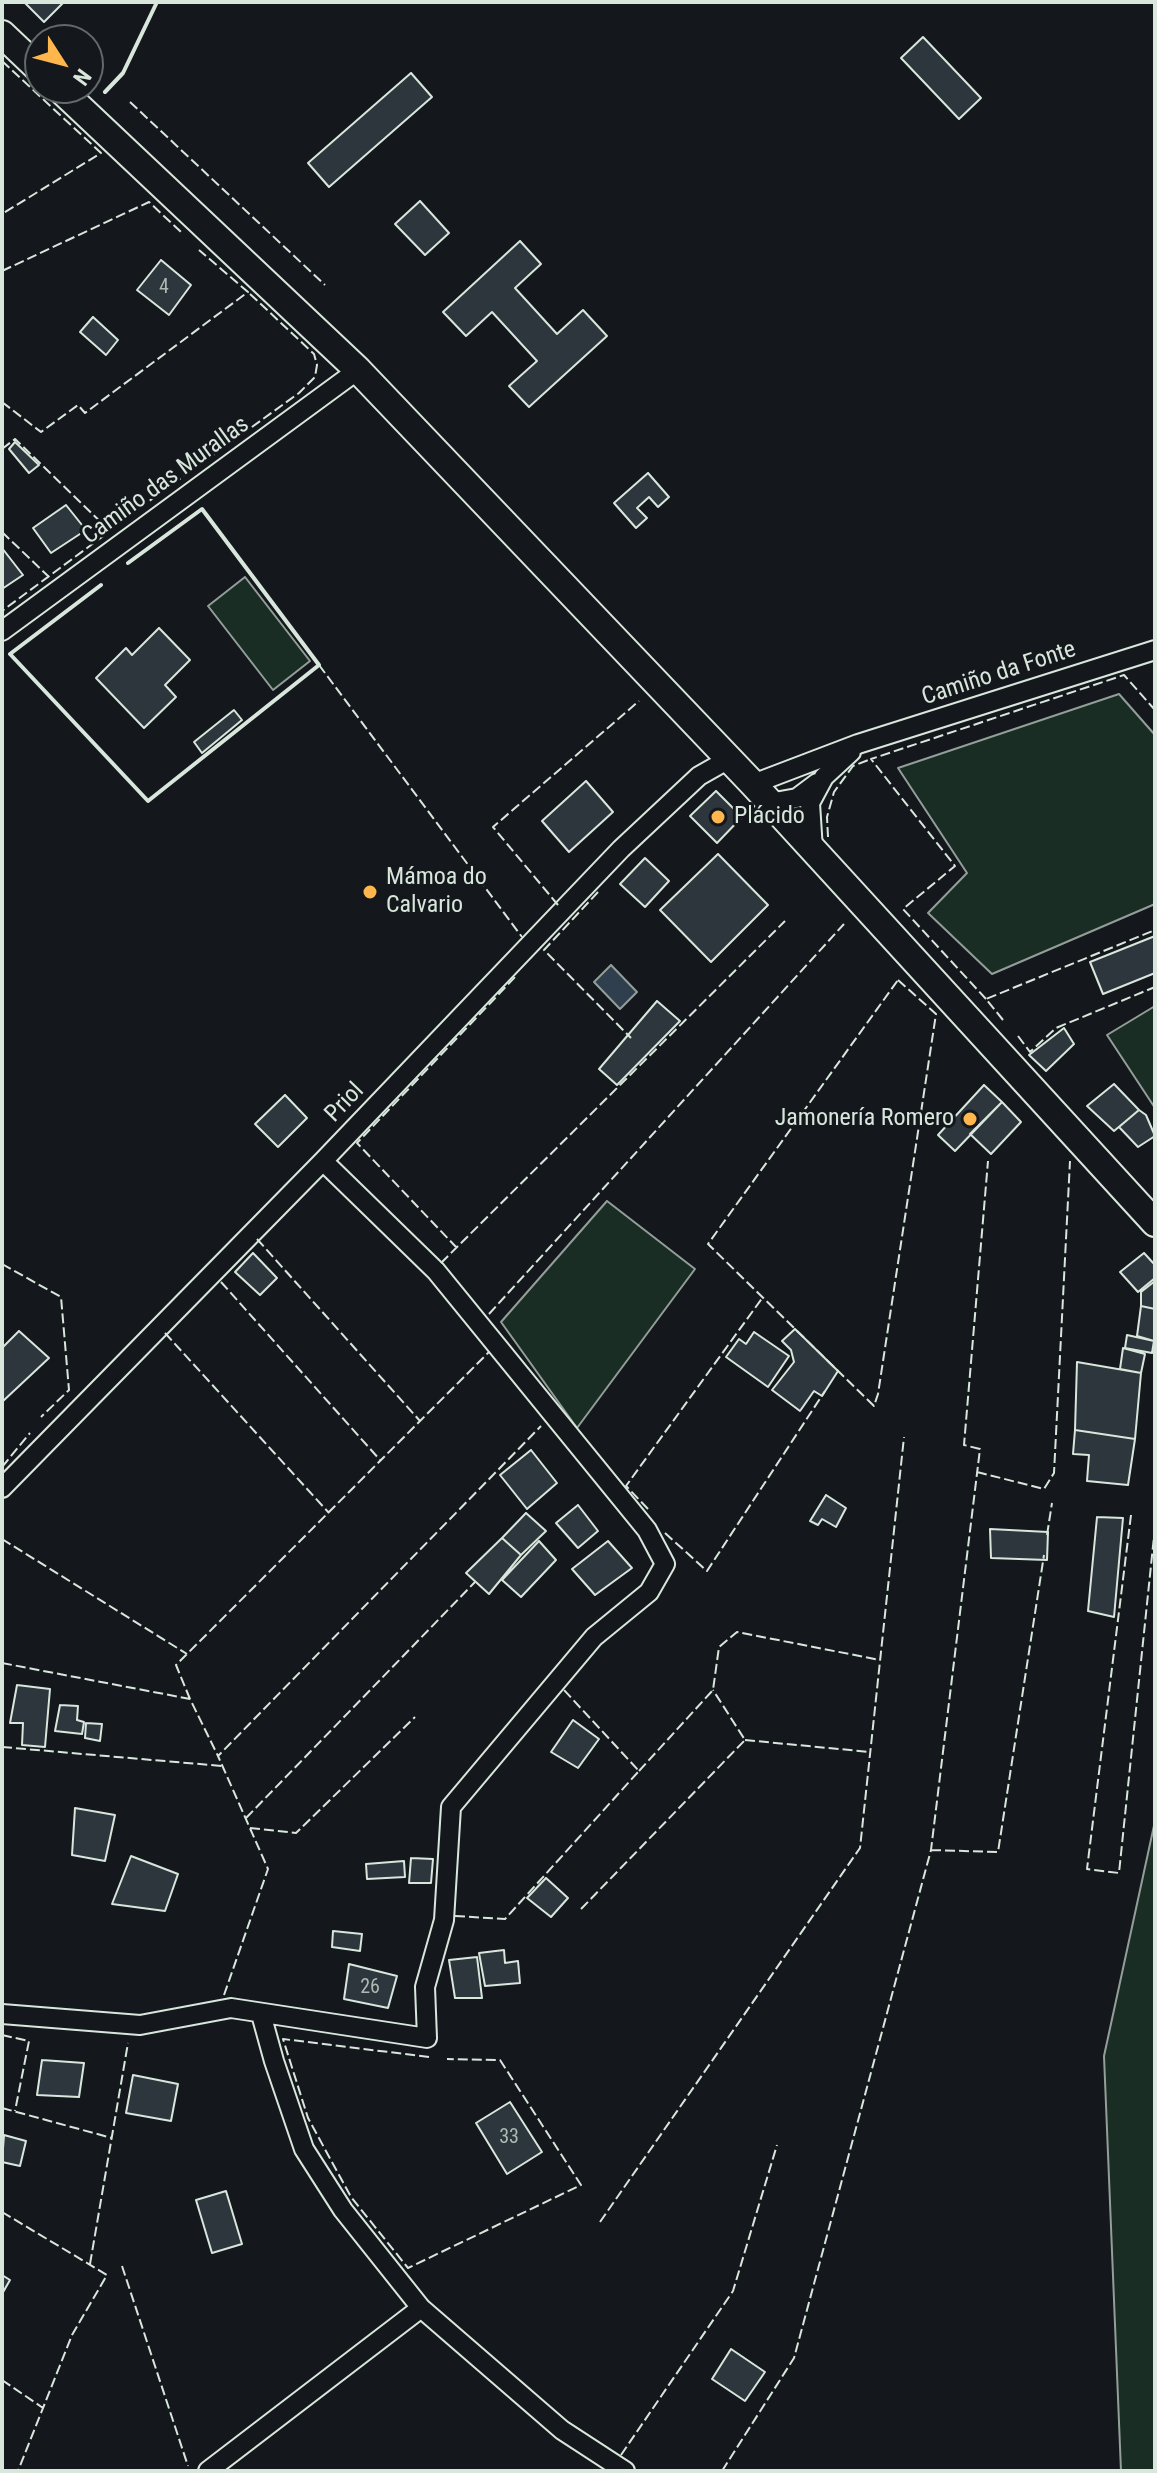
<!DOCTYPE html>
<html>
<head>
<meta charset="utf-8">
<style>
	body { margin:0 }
	#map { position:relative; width:1157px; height:2473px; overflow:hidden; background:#14181c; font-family:"Roboto Condensed",sans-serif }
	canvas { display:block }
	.frame { position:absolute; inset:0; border:4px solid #d8e6dc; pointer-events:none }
	.north { position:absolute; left:24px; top:24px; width:80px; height:80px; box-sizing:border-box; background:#14181c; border:2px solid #626a69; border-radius:50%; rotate:126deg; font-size:22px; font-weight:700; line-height:32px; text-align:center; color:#d8e6dc }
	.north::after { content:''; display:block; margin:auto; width:28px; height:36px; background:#ffb74d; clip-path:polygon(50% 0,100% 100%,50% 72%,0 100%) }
</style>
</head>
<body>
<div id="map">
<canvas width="1157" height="2473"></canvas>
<div class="frame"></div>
<div class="north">N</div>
</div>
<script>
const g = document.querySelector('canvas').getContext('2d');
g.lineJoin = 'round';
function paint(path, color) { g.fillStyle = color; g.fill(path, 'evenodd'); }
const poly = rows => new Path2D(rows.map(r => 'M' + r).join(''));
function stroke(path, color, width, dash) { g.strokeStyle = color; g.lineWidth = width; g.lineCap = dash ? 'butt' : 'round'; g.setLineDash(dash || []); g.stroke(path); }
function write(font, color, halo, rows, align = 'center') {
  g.font = font + ' "Roboto Condensed",sans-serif'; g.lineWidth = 6; g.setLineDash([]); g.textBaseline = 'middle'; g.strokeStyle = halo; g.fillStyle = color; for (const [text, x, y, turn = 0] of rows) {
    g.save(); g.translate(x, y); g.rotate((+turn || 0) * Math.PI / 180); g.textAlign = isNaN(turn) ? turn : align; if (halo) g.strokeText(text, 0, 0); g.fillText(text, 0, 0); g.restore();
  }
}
const green = poly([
	[245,577,310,661,273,690,208,606,245,577],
	[1119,694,1155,735,1155,904,992,974,928,913,967,873,898,768,1119,694],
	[1155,1006,1155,1108,1107,1035,1155,1006],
	[607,1201,695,1269,577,1428,501,1322,607,1201],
	[1155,1821,1155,2471,1121,2471,1104,2056,1155,1821]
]);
const water = poly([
	[611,965,637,992,620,1009,594,982,611,965]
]);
const building = poly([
	[24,2,64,2,44,22,24,2],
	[923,37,981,98,959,119,901,58,923,37],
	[411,73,432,97,329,187,308,163,411,73],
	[420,201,449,233,425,255,395,224,420,201],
	[520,241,541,264,515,288,557,334,583,310,607,336,529,407,509,386,537,361,492,312,466,336,443,312,520,241],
	[161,260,191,285,169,315,137,290,161,260],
	[93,317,118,340,106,355,80,332,93,317],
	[15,442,39,465,29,473,9,449,15,442],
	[648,473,669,497,658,507,649,497,637,508,647,518,636,528,614,503,648,473],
	[66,505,86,530,51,553,33,528,66,505],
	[2,548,23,575,2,589,2,548],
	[159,628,190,660,165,685,176,697,144,728,96,678,126,648,132,655,159,628],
	[234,710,242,720,202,753,194,742,234,710],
	[586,781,613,812,569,852,542,821,586,781],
	[716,791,742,817,717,843,690,816,716,791],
	[718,854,768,905,711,962,660,910,718,854],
	[645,858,669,881,645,907,620,884,645,858],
	[1155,936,1155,973,1103,994,1090,962,1155,936],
	[657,1001,680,1021,617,1085,599,1069,657,1001],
	[1064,1028,1074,1044,1046,1071,1029,1055,1064,1028],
	[1114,1084,1139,1110,1114,1131,1087,1106,1114,1084],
	[984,1085,1002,1102,955,1151,938,1135,984,1085],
	[285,1095,307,1118,278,1147,255,1124,285,1095],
	[1002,1102,1021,1122,991,1154,970,1134,1002,1102],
	[1139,1110,1146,1115,1155,1136,1138,1147,1119,1127,1139,1110],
	[253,1253,277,1278,260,1295,235,1272,253,1253],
	[1144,1253,1155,1265,1155,1278,1138,1292,1120,1272,1144,1253],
	[1155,1281,1155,1309,1141,1306,1141,1292,1155,1281],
	[1141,1306,1155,1309,1154,1341,1137,1336,1141,1306],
	[795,1329,838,1371,822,1396,814,1391,800,1411,772,1390,794,1362,791,1350,782,1341,795,1329],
	[19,1331,49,1358,2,1402,2,1348,19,1331],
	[754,1332,789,1356,768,1387,726,1357,739,1339,746,1344,754,1332],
	[1127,1335,1154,1341,1152,1353,1125,1348,1127,1335],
	[1123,1348,1145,1354,1141,1373,1120,1369,1123,1348],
	[1077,1362,1141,1373,1135,1439,1075,1430,1077,1362],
	[1075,1430,1135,1439,1128,1485,1087,1481,1089,1455,1073,1454,1075,1430],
	[531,1450,557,1483,527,1509,500,1475,531,1450],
	[826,1495,846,1508,836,1527,822,1519,818,1525,810,1521,826,1495],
	[578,1505,598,1531,578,1548,556,1523,578,1505],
	[526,1513,546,1531,521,1555,502,1538,526,1513],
	[1097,1517,1123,1518,1114,1617,1088,1611,1097,1517],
	[990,1529,1048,1532,1047,1560,991,1558,990,1529],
	[502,1538,521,1555,489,1594,466,1573,502,1538],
	[539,1541,556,1560,521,1597,502,1580,539,1541],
	[608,1541,632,1568,595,1595,572,1569,608,1541],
	[17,1685,50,1689,45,1747,22,1745,23,1723,10,1723,17,1685],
	[60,1705,78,1706,77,1720,84,1722,82,1734,55,1731,60,1705],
	[573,1720,599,1739,578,1768,551,1752,573,1720],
	[86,1723,102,1724,100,1741,85,1738,86,1723],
	[75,1808,115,1815,105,1861,72,1855,75,1808],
	[131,1856,178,1874,165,1911,112,1904,131,1856],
	[411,1858,433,1859,431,1883,409,1883,411,1858],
	[404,1861,405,1877,367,1879,366,1864,404,1861],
	[546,1878,568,1898,551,1917,527,1898,546,1878],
	[333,1931,362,1934,360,1951,332,1947,333,1931],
	[504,1950,505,1963,518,1961,520,1983,485,1986,479,1953,504,1950],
	[477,1957,482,1998,455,1998,449,1960,477,1957],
	[349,1964,397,1976,388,2008,344,1999,349,1964],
	[42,2060,84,2063,79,2097,37,2095,42,2060],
	[133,2075,178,2084,171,2121,126,2113,133,2075],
	[510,2102,542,2152,507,2174,476,2123,510,2102],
	[4,2135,26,2141,20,2166,2,2162,4,2135],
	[226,2191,242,2244,212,2253,196,2200,226,2191],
	[2,2275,10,2280,2,2294,2,2275],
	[731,2349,765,2372,745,2401,712,2379,731,2349]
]);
const street = poly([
	[2,631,358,370],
	[753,784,858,744,1155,650],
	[769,803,797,798,817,783],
	[813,850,810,803,824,777,851,752],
	[2,1488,323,1161,621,849,699,776,729,759],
	[2,2014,140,2025,231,2008,427,2038,425,1987,444,1920,451,1807,594,1637,649,1592,665,1564,647,1530,436,1271,323,1161],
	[261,2014,274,2061,304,2149,343,2210,421,2308,562,2430,625,2471],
	[208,2471,421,2308]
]);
const secondary = poly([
	[2,34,40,70],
	[59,88,358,370,753,784,1155,1223]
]);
const fence = poly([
	[2,61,101,153,2,214],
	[130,102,325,285],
	[2,271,149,202,181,232],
	[2,402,41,432,78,405,85,413,248,292,199,250],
	[2,449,15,439,110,531,2,611],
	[127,517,299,393,315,377,317,365,314,354,248,292],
	[2,532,48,576],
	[319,665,522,937],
	[828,837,827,817,834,792,853,766,871,759],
	[598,892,544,950,631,1038],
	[558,905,493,827,639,701],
	[898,980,936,1014,878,1394,874,1406,708,1244,898,980],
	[986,999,903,909,955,866,871,759,1124,675,1155,710],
	[1003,1020,986,999,1155,930],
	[1018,1036,1030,1052,1056,1028,1155,987],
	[257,1239,420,1421],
	[457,1248,357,1143,517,975],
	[441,1263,785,921],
	[2,1264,61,1297,69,1390,41,1417],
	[221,1282,381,1461],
	[489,1314,844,924],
	[165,1333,329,1513],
	[2,1467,30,1433],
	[977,1472,1044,1489,1054,1473,1070,1161],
	[648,1509,626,1486,763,1297],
	[1131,1515,1087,1869,1119,1873,1155,1527],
	[665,1533,707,1571,825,1391],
	[1047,1535,1052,1503],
	[2,1539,187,1654],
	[2,1663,190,1699,218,1756],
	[190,1699,176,1665,489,1352],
	[745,1740,870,1752],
	[2,1747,222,1766],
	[639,1771,713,1690,719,1647,737,1632,880,1660],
	[246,1818,475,1582],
	[250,1828,296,1833,415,1717],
	[931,1850,998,1852,1044,1555],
	[581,1909,745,1740,713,1690],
	[455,1916,505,1919,639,1771,564,1690],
	[224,1995,268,1869,218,1756,541,1426],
	[2,2035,29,2041,15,2111],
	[429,2057,283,2039,308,2118,351,2197,408,2268,581,2185,500,2060,447,2059],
	[2,2108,112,2138],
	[2,2212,107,2275,72,2335,18,2471],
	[600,2222,860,1848,904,1437],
	[90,2264,128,2043],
	[122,2266,188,2466],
	[2,2380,43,2408],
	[621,2455,733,2291,777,2145],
	[722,2471,794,2358,931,1850,980,1449,964,1445,988,1161]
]);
const wall = poly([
	[105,92,123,73,157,2],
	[101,585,10,654,148,801,319,665,202,509,128,563]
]);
const markers = [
	[718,817,8,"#ffb74d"],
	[370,892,8,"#ffb74d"],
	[970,1119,8,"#ffb74d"]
];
const numberNames = [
	["4",164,288],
	["26",370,1988],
	["33",509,2138]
];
const streetNames = [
	["Camiño das Murallas",166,481,-36],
	["Camiño da Fonte",999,674,-18],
	["Priol",345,1103,-46]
];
const poiNames = [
	["Plácido",734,817],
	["Mámoa do",386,878],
	["Calvario",386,906],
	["Jamonería Romero",954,1119,"right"]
];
paint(green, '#1a2d24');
stroke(green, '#939e99', 2);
paint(water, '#2f3f4d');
stroke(water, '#939e99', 2);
paint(building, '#2c363c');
stroke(building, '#d8e6dc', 2);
stroke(street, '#d8e6dc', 22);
stroke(secondary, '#d8e6dc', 30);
stroke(street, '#14181c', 18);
stroke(secondary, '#14181c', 26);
stroke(fence, '#d8e6dc', 2, [10, 4]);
stroke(wall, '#d8e6dc', 4);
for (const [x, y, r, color] of markers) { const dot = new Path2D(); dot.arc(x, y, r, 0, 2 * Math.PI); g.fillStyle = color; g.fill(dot); stroke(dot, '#14181c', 3); }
write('20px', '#adbab4', null, numberNames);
write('24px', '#d8e6dc', '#14181c', streetNames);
write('24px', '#d8e6dc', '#14181c', poiNames, 'left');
</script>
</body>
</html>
